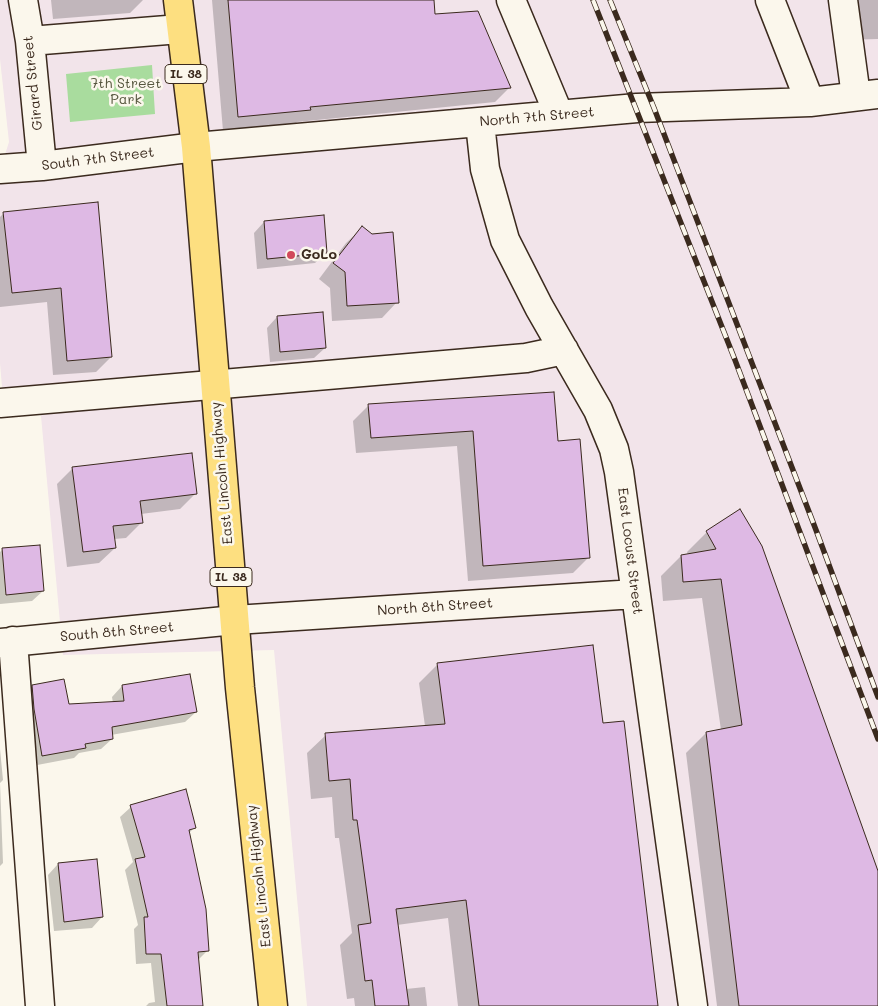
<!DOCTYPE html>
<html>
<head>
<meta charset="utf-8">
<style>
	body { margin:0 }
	canvas { display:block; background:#fbf7ec }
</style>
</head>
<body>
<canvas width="878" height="1006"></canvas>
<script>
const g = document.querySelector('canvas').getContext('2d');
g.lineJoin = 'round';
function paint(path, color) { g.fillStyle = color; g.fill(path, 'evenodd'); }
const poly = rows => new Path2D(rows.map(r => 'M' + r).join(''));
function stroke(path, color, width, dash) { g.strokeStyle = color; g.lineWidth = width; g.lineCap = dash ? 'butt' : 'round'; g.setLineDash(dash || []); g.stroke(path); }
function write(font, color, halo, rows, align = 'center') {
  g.font = font + ' Mali,sans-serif'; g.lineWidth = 5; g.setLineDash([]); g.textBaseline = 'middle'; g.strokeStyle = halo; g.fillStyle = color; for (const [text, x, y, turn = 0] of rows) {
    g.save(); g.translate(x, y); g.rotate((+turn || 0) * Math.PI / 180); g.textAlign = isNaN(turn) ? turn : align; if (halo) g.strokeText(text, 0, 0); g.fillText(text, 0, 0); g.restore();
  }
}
const built = poly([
	[0,0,878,0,878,1006,307,1006,274,650,63,655,41,416,2,387,0,363,0,170,9,142,0,59]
]);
const green = poly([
	[152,65,155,114,70,122,66,74]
]);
const shadow = poly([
	[51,0,143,0,130,13,53,19],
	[212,0,433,0,434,16,510,87,495,102,297,122,294,125,223,131],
	[840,0,878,0,878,39,843,40],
	[97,203,111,357,96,372,53,375,47,302,0,307,0,217,4,213],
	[264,222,326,253,315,263,257,269,254,233],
	[362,228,397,302,382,318,332,321,330,288,319,279,346,243],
	[277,317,325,348,314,358,270,362,267,328],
	[369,405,557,442,589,557,573,573,468,581,457,446,356,453,353,421],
	[73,468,195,494,180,509,141,514,142,522,126,538,114,539,115,548,99,563,67,567,57,484],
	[739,511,878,875,878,1006,717,1006,686,753,706,733,721,730,702,598,663,601,661,576,681,556,688,555,687,552,707,532],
	[3,549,43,591,32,601,0,604,0,552],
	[438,664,602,725,657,1006,458,1006,448,918,397,925,406,989,425,987,427,1006,355,1006,354,998,347,999,340,945,352,933,339,838,335,838,332,797,311,799,307,753,326,735,425,726,419,683],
	[33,686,68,706,113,703,112,697,122,686,196,712,185,722,111,735,112,739,101,749,79,753,74,758,32,766,22,696],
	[0,749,3,780,0,783,3,863,0,866],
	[131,807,195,827,188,834,207,951,197,961,202,1006,146,1006,149,1003,155,1002,151,963,136,964,134,929,138,925,125,870,133,862,120,817],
	[96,861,102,917,92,928,54,931,48,875,58,864]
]);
const building = poly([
	[228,0,434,0,435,14,478,11,511,88,310,107,311,110,238,117,228,0],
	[98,202,112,357,67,361,61,288,12,293,3,212,98,202],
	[324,215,327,253,267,259,264,221,324,215],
	[362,226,372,234,393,232,399,303,347,306,345,272,333,263,362,226],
	[323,312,326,348,280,352,277,316,323,312],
	[554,392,558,441,580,439,590,558,483,566,473,431,371,438,368,404,554,392],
	[192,453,197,494,140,501,143,523,113,526,116,548,83,552,72,467,192,453],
	[740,509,762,546,878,871,878,1006,739,1006,706,732,742,725,721,579,683,582,681,555,716,549,706,531,740,509],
	[40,545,44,591,6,595,2,548,40,545],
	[593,645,603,723,624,721,658,1006,479,1006,466,900,396,909,409,1006,375,1006,372,980,365,981,358,925,371,923,357,820,353,820,350,779,329,781,325,733,445,724,437,663,593,645],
	[190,674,197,712,112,727,113,739,85,744,86,748,42,756,34,709,32,685,64,679,69,704,124,701,122,685,190,674],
	[186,789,196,828,189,830,206,909,209,951,198,952,203,1006,167,1006,161,954,146,954,144,917,148,917,135,859,145,857,130,805,186,789],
	[97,859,103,917,64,922,58,863,97,859]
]);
const minor = poly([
	[23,0,30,41,42,166],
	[511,0,559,115],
	[770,0,810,102],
	[843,0,856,96],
	[30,41,180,29],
	[480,123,485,169,505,240,539,307,598,410,614,449,619,472,693,1006],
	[0,169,42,166,196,147,637,108,810,102,878,94],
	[0,403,526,358,564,350],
	[13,641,40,1006],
	[0,643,235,620,635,594]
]);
const major = poly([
	[178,0,196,147,240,688,273,1006]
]);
const rail = poly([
	[593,0,735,360,878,739],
	[610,0,654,108,816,530,878,697]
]);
const markers = [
	[291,255,5,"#d1495b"]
];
const shields = [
	[186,74,42],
	[231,577,42]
];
const shieldNames = [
	["IL 38",186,74],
	["IL 38",231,577]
];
const streetNames = [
	["Girard Street",33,83,-96],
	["North 7th Street",537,117,-5],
	["South 7th Street",98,159,-7],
	["East Lincoln Highway",222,473,-95],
	["East Locust Street",630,551,83],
	["North 8th Street",435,607,-4],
	["South 8th Street",117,632,-5],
	["East Lincoln Highway",259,876,-96]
];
const parkNames = [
	["7th Street",126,84],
	["Park",126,100]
];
const poiNames = [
	["GoLo",301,255]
];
paint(built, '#f2e4ea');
paint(green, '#a9dc9e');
paint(shadow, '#0003');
paint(building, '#deb9e4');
stroke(building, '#3b2a1e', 1);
stroke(minor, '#3b2a1e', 31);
stroke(major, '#3b2a1e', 31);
stroke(minor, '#fbf7ec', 28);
stroke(major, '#fddf80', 28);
stroke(rail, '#3b2a1e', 5.5);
stroke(rail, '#fbf7ec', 4, [11]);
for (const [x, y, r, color] of markers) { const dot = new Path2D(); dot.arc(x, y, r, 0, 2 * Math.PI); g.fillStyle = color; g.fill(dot); stroke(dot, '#fbf7ec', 2); }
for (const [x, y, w] of shields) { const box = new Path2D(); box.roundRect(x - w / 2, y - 9.5, w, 19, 4); g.fillStyle = '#fbf7ec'; g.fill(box); stroke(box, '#3b2a1e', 1); }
write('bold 12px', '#3b2a1e', null, shieldNames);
write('14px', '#3b2a1e', '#fbf7ec', streetNames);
write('14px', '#56563e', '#fbf7ec', parkNames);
write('bold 14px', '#3b2a1e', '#fbf7ec', poiNames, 'left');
</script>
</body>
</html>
